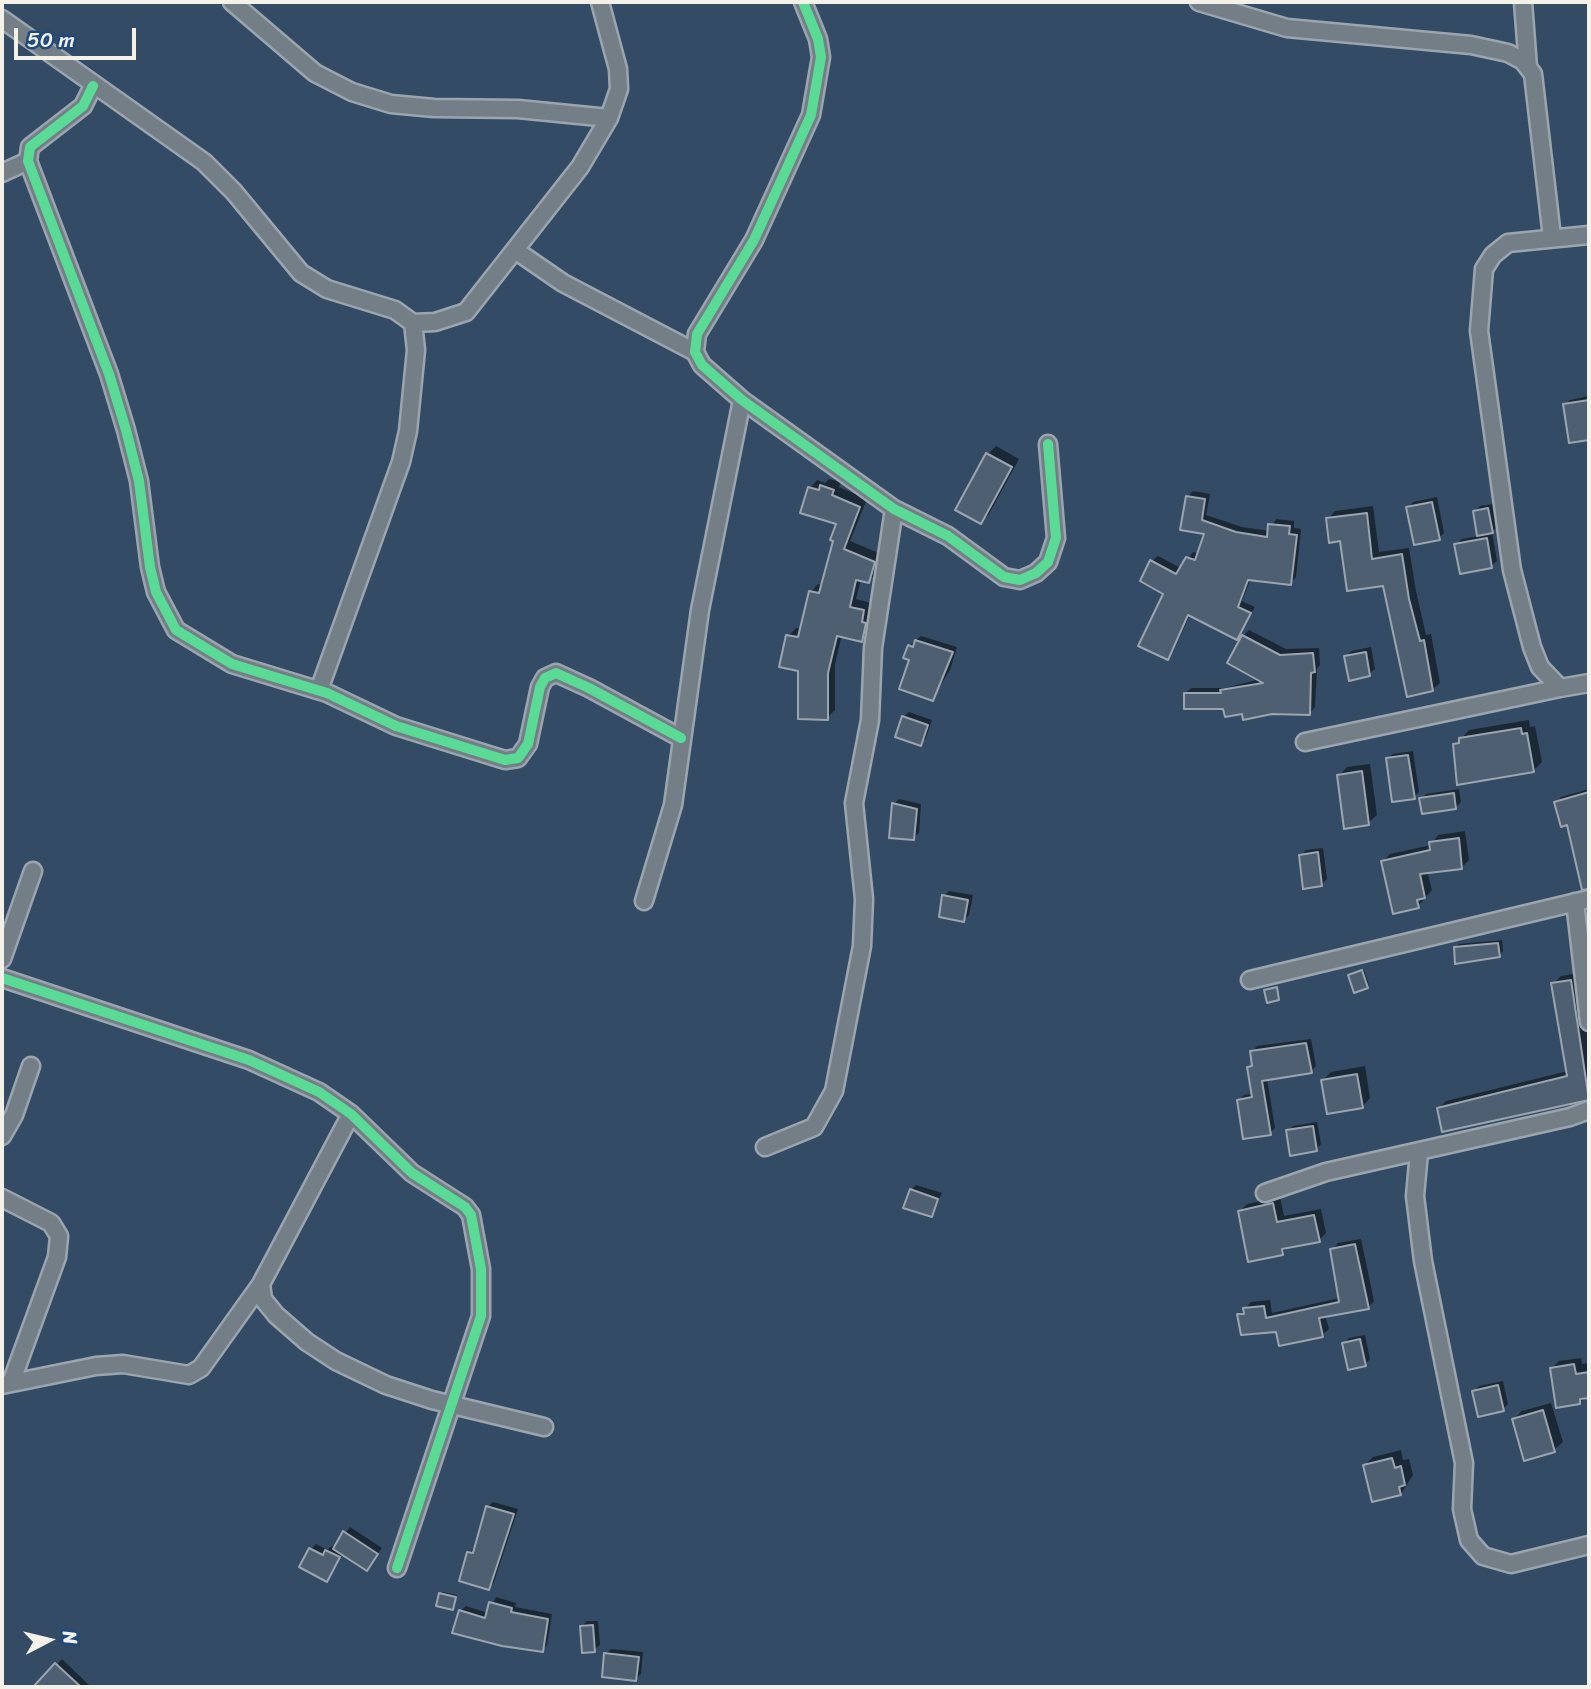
<!DOCTYPE html>
<html>
<head>
<meta charset="utf-8">
<style>
	body { margin:0 }
	#map { position:relative; width:1591px; height:1689px; overflow:hidden; background:#344b65; font-family:Sriracha,sans-serif }
	canvas { display:block }
	.frame { position:absolute; inset:0; border:4px solid #f4f1e8; pointer-events:none }
	.north { position:absolute; left:14px; top:1605px; width:70px; height:70px; -webkit-text-stroke:5px #1f4a7a; paint-order:stroke; rotate:83deg; font-size:19px; font-weight:700; line-height:28px; text-align:center; color:#f4f1e8 }
	.north::after { content:''; display:block; margin:auto; width:24px; height:32px; background:#f4f1e8; clip-path:polygon(50% 0,100% 100%,50% 72%,0 100%) }
	.scale { position:absolute; left:14px; top:28px; width:122px; height:32px; box-sizing:border-box; border:4px solid #f4f1e8; border-top:0; padding-left:9px; font-size:21px; line-height:24px; white-space:nowrap; color:#f4f1e8; -webkit-text-stroke:5px #1f4a7a; paint-order:stroke }
</style>
</head>
<body>
<div id="map">
<canvas width="1591" height="1689"></canvas>
<div class="frame"></div>
<div class="north">N</div>
<div class="scale">50 m</div>
</div>
<script>
const g = document.querySelector('canvas').getContext('2d');
g.lineJoin = 'round';
function paint(path, color) { g.fillStyle = color; g.fill(path, 'evenodd'); }
const poly = rows => new Path2D(rows.map(r => 'M' + r).join(''));
function stroke(path, color, width, dash) { g.strokeStyle = color; g.lineWidth = width; g.lineCap = dash ? 'butt' : 'round'; g.setLineDash(dash || []); g.stroke(path); }
const shadow = poly([
	[1589,396,1589,438,1571,441,1565,405,1570,400],
	[996,446,1019,459,989,514,981,522,988,454],
	[829,479,841,482,839,487,867,499,850,541,881,554,876,574,868,581,861,579,856,599,871,603,868,614,873,615,869,632,861,640,842,635,835,664,835,710,827,718,800,670,788,636,796,628,802,629,811,592,818,584,822,585,838,523,810,488,817,480,825,483],
	[1193,491,1210,494,1206,515,1242,527,1269,531,1276,519,1294,521,1294,528,1301,529,1296,577,1290,583,1251,578,1242,601,1255,607,1236,638,1190,615,1173,652,1168,658,1166,593,1152,561,1158,556,1181,568,1193,552,1199,554,1206,533,1187,497],
	[1437,497,1444,533,1439,538,1408,508,1413,502],
	[1493,504,1497,527,1492,532,1497,561,1491,566,1456,544,1462,539,1479,536,1475,511,1480,506],
	[1373,506,1379,552,1409,548,1416,591,1426,635,1431,634,1440,683,1432,690,1384,584,1328,519,1335,511],
	[1249,630,1286,649,1319,648,1320,665,1317,668,1315,707,1309,714,1243,712,1185,694,1191,688,1225,688,1260,679,1243,636],
	[921,636,957,647,950,670,932,699,911,659,909,646],
	[1371,647,1375,669,1369,674,1346,656,1352,651],
	[909,712,932,720,926,738,921,744,903,717],
	[1529,720,1530,727,1535,726,1542,762,1533,771,1455,745,1469,730],
	[1413,751,1419,792,1414,797,1387,759,1393,754],
	[1370,764,1377,815,1368,823,1339,776,1347,767],
	[1459,789,1461,802,1455,808,1421,799,1426,794],
	[1589,789,1589,872,1580,874,1568,823,1556,803,1561,797],
	[899,799,921,804,919,833,913,838,894,804],
	[1465,831,1469,860,1462,867,1427,871,1432,890,1418,906,1383,861,1390,854,1431,845,1438,835],
	[1323,848,1327,879,1321,885,1301,856,1306,850],
	[949,891,973,895,969,915,964,920,944,896],
	[1502,940,1503,951,1500,955,1455,948,1459,944],
	[1364,970,1369,985,1367,987,1350,976],
	[1578,973,1589,1038,1589,1099,1568,1105,1568,1101,1438,1109,1446,1101,1568,1071,1553,984,1561,976],
	[1278,986,1278,999,1266,990,1268,988],
	[1311,1039,1316,1066,1311,1071,1267,1079,1275,1128,1270,1133,1238,1101,1244,1095,1253,1094,1249,1068,1254,1063,1251,1052,1257,1046],
	[1365,1066,1370,1098,1362,1107,1323,1080,1331,1072],
	[1317,1122,1321,1144,1316,1150,1288,1131,1293,1126],
	[916,1185,942,1193,931,1215,911,1190],
	[1280,1197,1284,1216,1321,1209,1326,1233,1319,1240,1289,1246,1282,1253,1240,1211,1247,1204],
	[1361,1239,1374,1301,1368,1308,1325,1315,1329,1329,1322,1335,1278,1330,1239,1315,1251,1302,1270,1300,1272,1313,1340,1298,1332,1250,1338,1243],
	[1365,1335,1370,1359,1365,1364,1344,1343,1349,1338],
	[1581,1358,1582,1364,1589,1363,1589,1396,1580,1402,1552,1368,1559,1361],
	[1503,1381,1508,1404,1503,1409,1474,1392,1479,1386],
	[1551,1403,1563,1442,1554,1450,1514,1419,1522,1411],
	[1401,1450,1403,1460,1409,1459,1413,1475,1401,1494,1365,1465,1373,1457],
	[493,1502,518,1509,494,1582,489,1588,469,1552,477,1548,488,1507],
	[350,1527,382,1548,367,1568,343,1553,327,1579,311,1549,316,1544,327,1550,332,1546,335,1547],
	[443,1592,457,1595,453,1608,440,1594],
	[496,1597,516,1603,515,1607,552,1614,547,1645,542,1650,460,1611,466,1606,488,1613],
	[587,1621,598,1621,600,1645,594,1650,581,1627],
	[611,1649,643,1652,641,1674,635,1679,606,1654],
	[62,1659,90,1686,90,1687,45,1687,40,1682]
]);
const building = poly([
	[1589,400,1589,440,1569,443,1563,404,1589,400],
	[986,453,1012,467,981,524,955,510,986,453],
	[820,485,834,490,832,495,860,507,844,549,875,562,869,583,856,580,850,607,864,610,862,622,866,623,862,642,837,636,828,673,828,720,798,719,798,671,779,667,786,635,798,637,809,591,819,593,833,541,830,540,836,524,800,513,808,487,819,490,820,485],
	[1186,496,1205,499,1202,520,1236,532,1267,537,1268,524,1290,526,1289,534,1297,535,1291,585,1248,580,1238,607,1251,613,1237,640,1188,615,1168,660,1138,646,1163,594,1140,581,1150,560,1176,574,1186,557,1195,560,1204,534,1180,530,1186,496],
	[1432,502,1440,540,1414,545,1406,507,1432,502],
	[1488,508,1493,533,1477,536,1473,511,1488,508],
	[1367,513,1372,559,1402,554,1409,599,1420,641,1424,640,1433,691,1407,697,1383,586,1347,591,1340,541,1329,543,1326,518,1367,513],
	[1487,538,1492,568,1460,574,1454,544,1487,538],
	[1242,635,1280,655,1313,653,1315,672,1311,673,1310,715,1272,714,1243,720,1242,714,1225,717,1223,709,1184,709,1184,693,1221,693,1220,690,1263,683,1227,663,1242,635],
	[915,640,953,652,933,701,899,689,909,660,903,658,908,645,913,647,915,640],
	[1366,652,1370,676,1349,681,1344,656,1366,652],
	[902,716,928,725,921,746,895,737,902,716],
	[1521,728,1522,734,1527,733,1534,772,1457,785,1453,744,1459,743,1459,738,1521,728],
	[1408,755,1415,799,1392,802,1386,758,1408,755],
	[1362,771,1369,825,1344,829,1337,775,1362,771],
	[1589,792,1589,889,1582,890,1567,825,1561,827,1554,802,1589,792],
	[1454,793,1456,809,1422,814,1419,798,1454,793],
	[892,803,917,809,914,840,889,838,892,803],
	[1459,838,1462,869,1420,874,1425,898,1417,900,1419,908,1393,914,1381,861,1430,850,1429,842,1459,838],
	[1318,852,1322,886,1303,889,1299,855,1318,852],
	[942,895,968,900,964,922,939,917,942,895],
	[1498,943,1500,957,1455,964,1454,947,1498,943],
	[1362,970,1368,988,1354,993,1348,975,1362,970],
	[1571,980,1589,1100,1442,1132,1437,1108,1567,1076,1551,983,1571,980],
	[1277,987,1279,1000,1267,1003,1264,990,1277,987],
	[1306,1043,1312,1073,1262,1081,1271,1135,1243,1139,1237,1100,1252,1097,1247,1067,1252,1066,1250,1051,1306,1043],
	[1357,1074,1363,1108,1327,1114,1321,1080,1357,1074],
	[1313,1126,1317,1151,1290,1156,1286,1130,1313,1126],
	[910,1189,938,1199,932,1217,903,1208,910,1189],
	[1273,1203,1277,1222,1314,1215,1320,1242,1282,1249,1283,1255,1248,1262,1238,1211,1273,1203],
	[1355,1244,1369,1309,1319,1318,1323,1337,1279,1346,1276,1332,1241,1335,1237,1314,1244,1314,1243,1308,1264,1306,1266,1318,1339,1302,1330,1249,1355,1244],
	[1360,1339,1366,1366,1348,1370,1342,1343,1360,1339],
	[1574,1364,1576,1374,1589,1372,1589,1398,1580,1399,1580,1404,1556,1408,1550,1368,1574,1364],
	[1498,1385,1504,1411,1478,1417,1472,1391,1498,1385],
	[1543,1410,1555,1452,1524,1461,1512,1419,1543,1410],
	[1392,1458,1395,1468,1401,1466,1405,1485,1399,1487,1401,1495,1372,1502,1363,1465,1392,1458],
	[486,1506,514,1514,489,1590,459,1581,467,1552,473,1553,486,1506],
	[343,1531,378,1554,367,1571,333,1549,343,1531],
	[309,1548,323,1555,325,1550,340,1557,327,1582,299,1567,309,1548],
	[439,1593,456,1597,453,1610,436,1606,439,1593],
	[489,1602,512,1608,511,1612,548,1619,543,1652,502,1646,452,1633,459,1610,485,1618,489,1602],
	[593,1625,595,1652,582,1653,580,1626,593,1625],
	[604,1653,639,1657,636,1681,602,1677,604,1653],
	[55,1663,81,1687,33,1687,55,1663]
]);
const minor = poly([
	[232,2,315,73,352,92,391,104,434,108,518,109,609,118],
	[803,2,818,39,821,57,811,115,754,240,697,334,695,352,702,365,742,400,894,509,948,536,1004,577,1020,580,1036,573,1048,562,1056,538,1048,444],
	[1199,2,1287,28,1471,45,1508,53,1523,61,1533,74,1552,237],
	[1523,2,1528,67],
	[2,19,204,162,234,192,301,273,327,289,395,310,413,323,416,350,408,431,401,462,319,690],
	[93,86,83,106,30,147,28,161,109,374,126,430,139,481,150,567,156,592,176,630,232,664,327,693,396,726,505,760,518,758,528,744,540,687,545,678,556,673,589,688,681,738],
	[2,173,28,161],
	[1589,235,1508,243,1493,255,1484,269,1479,331,1512,570,1532,647,1540,667,1560,688,1589,683],
	[515,250,563,283,695,352],
	[413,323,435,322,466,312,580,167,609,118,619,89,618,69,600,2],
	[1305,742,1560,688],
	[644,901,673,805,700,610,742,400],
	[1575,902,1589,1022],
	[2,959,33,871],
	[2,978,249,1060,319,1092,351,1114,412,1173,465,1207,471,1215,481,1269,481,1316,397,1568],
	[1250,980,1589,899],
	[351,1114,261,1284,263,1299,276,1315,307,1342,336,1361,386,1385,432,1400,544,1427],
	[2,1136,14,1115,31,1066],
	[765,1147,814,1127,834,1091,862,946,864,899,854,803,870,720,873,648,894,509],
	[1419,1152,1415,1196,1423,1261,1464,1463,1462,1509,1469,1540,1483,1556,1511,1564,1589,1545],
	[1265,1193,1326,1172,1570,1117,1589,1110],
	[2,1198,51,1223,59,1236,57,1257,11,1383],
	[2,1385,96,1366,123,1364,189,1375,201,1368,261,1284]
]);
const cycleway = poly([
	[803,2,818,39,821,57,811,115,754,240,697,334,695,352,702,365,742,400,894,509,948,536,1004,577,1020,580,1036,573,1048,562,1056,538,1048,444],
	[93,86,83,106,30,147,28,161,109,374,126,430,139,481,150,567,156,592,176,630,232,664,327,693,396,726,505,760,518,758,528,744,540,687,545,678,556,673,589,688,681,738],
	[2,978,249,1060,319,1092,351,1114,412,1173,465,1207,471,1215,481,1269,481,1316,397,1568]
]);
paint(shadow, '#0007');
paint(building, '#4e5f72');
stroke(building, '#9ba5af', 2);
stroke(minor, '#9ba5af', 21);
stroke(minor, '#737e87', 16);
stroke(cycleway, '#5adb95', 10);
</script>
</body>
</html>
